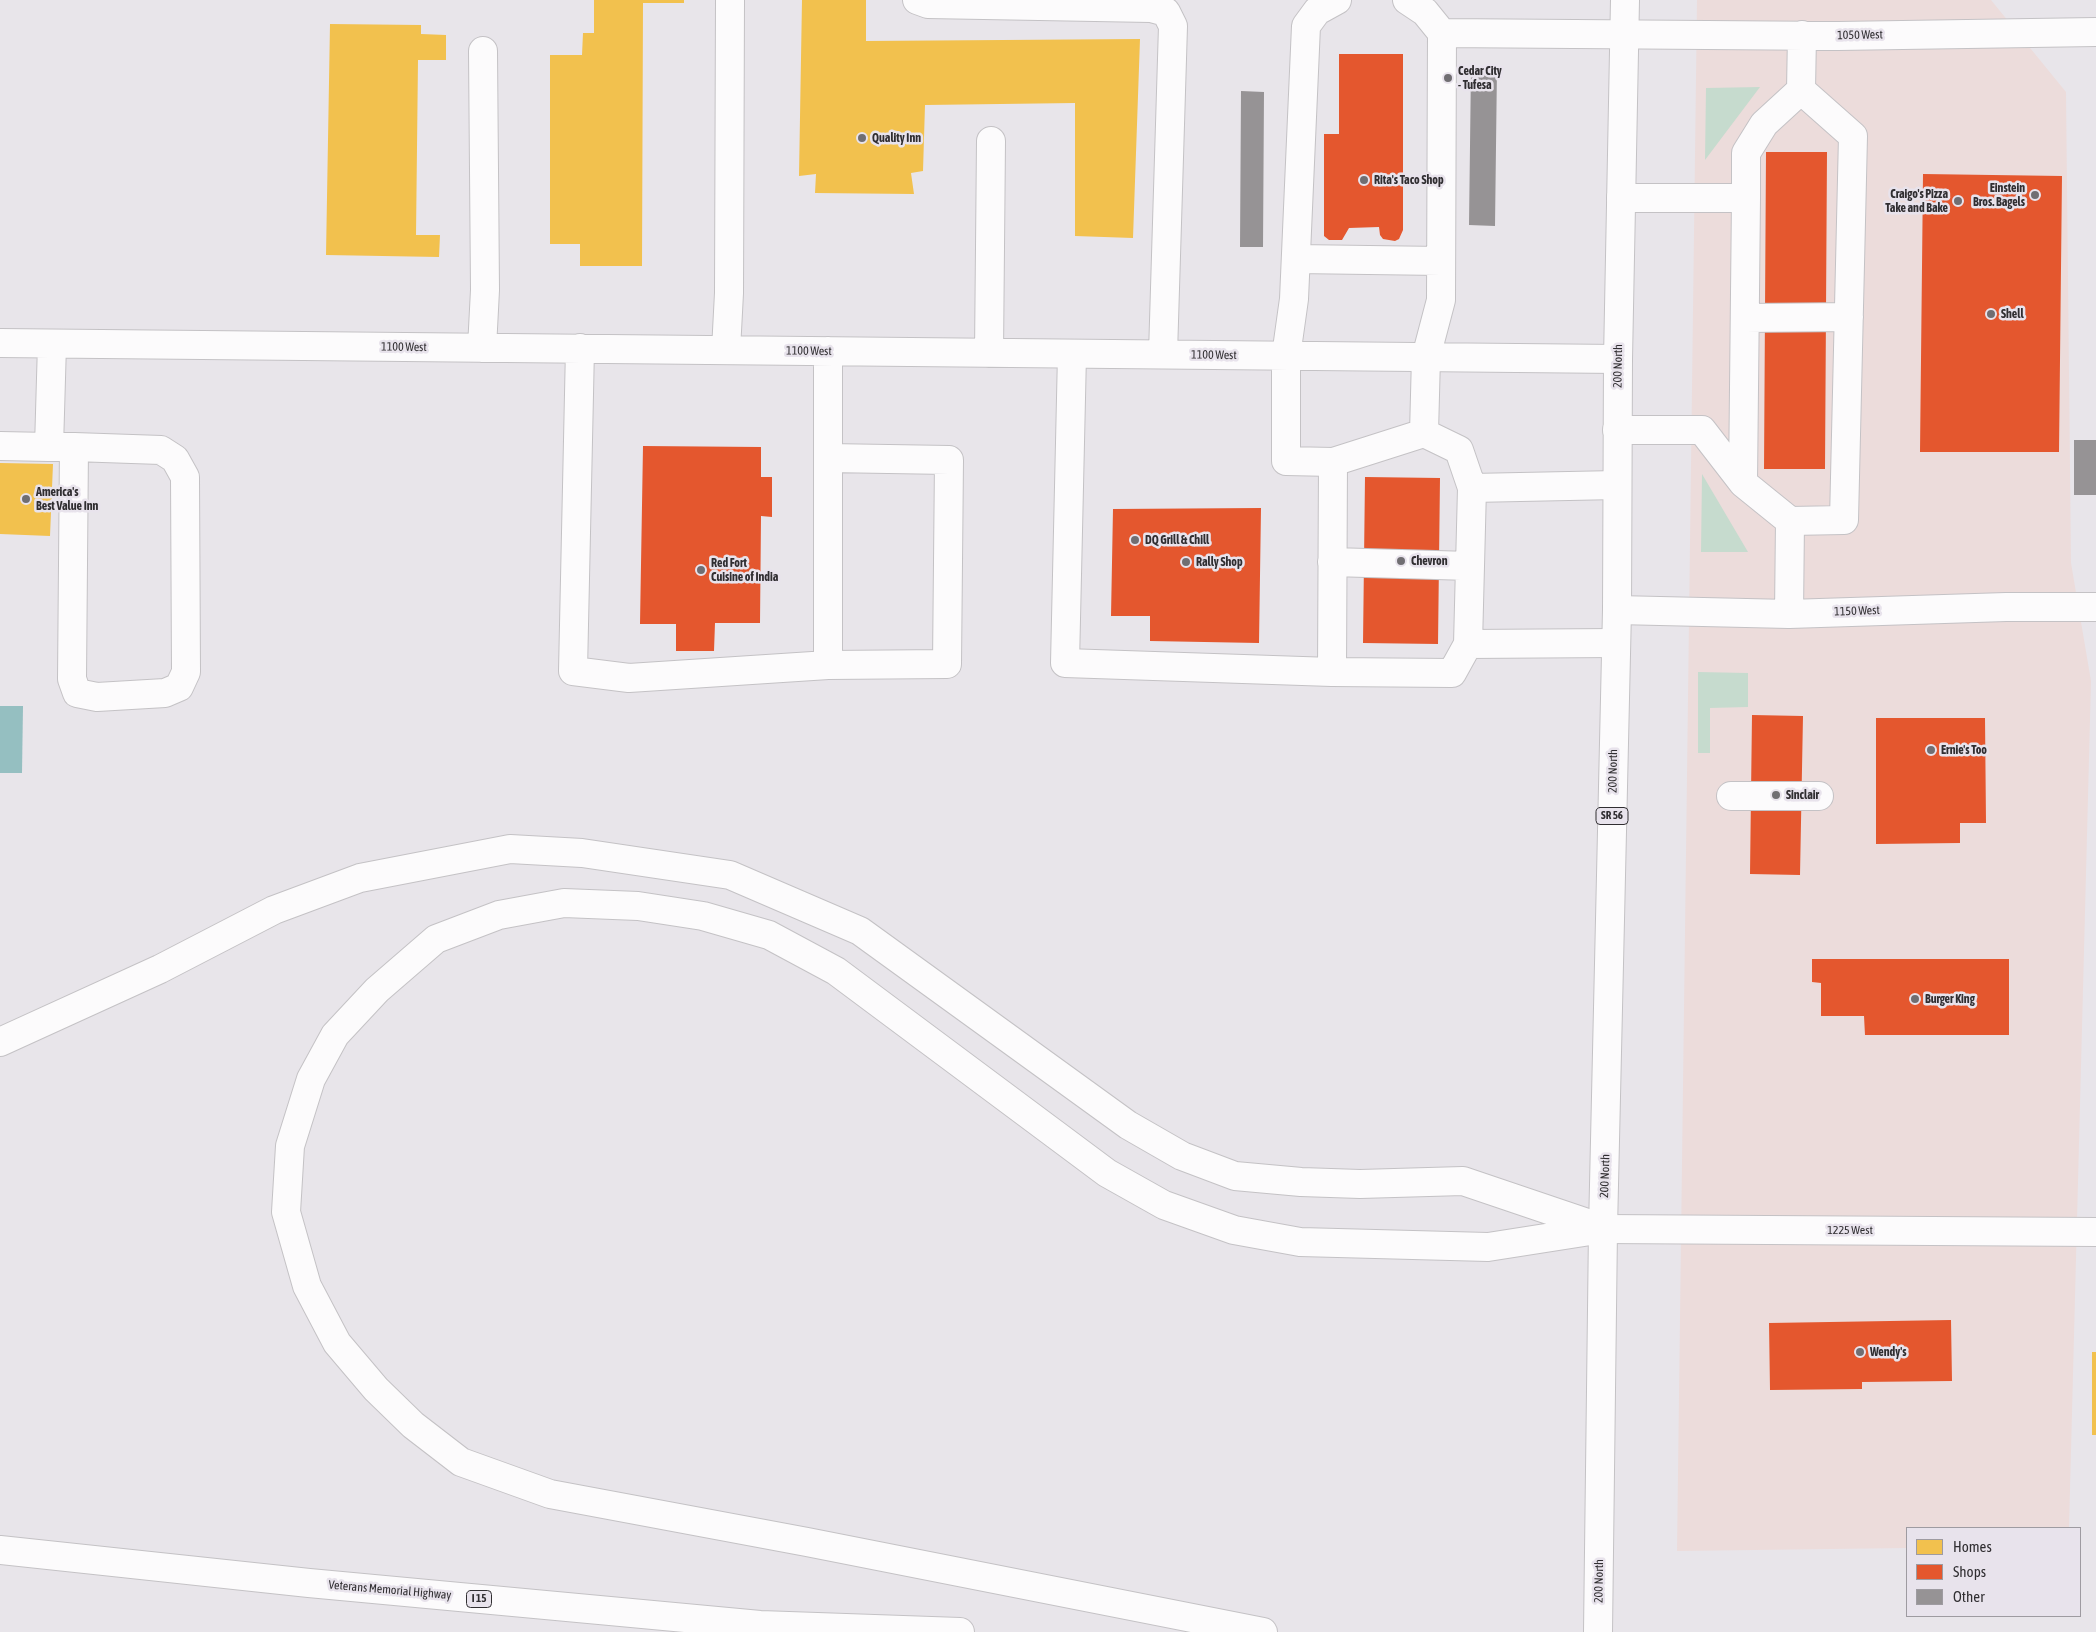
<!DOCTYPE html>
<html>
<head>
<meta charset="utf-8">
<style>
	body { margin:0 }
	#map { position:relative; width:2096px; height:1632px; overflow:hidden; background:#e8e5ea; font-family:"Asap Condensed",sans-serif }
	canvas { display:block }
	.legend { position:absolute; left:1906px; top:1527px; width:175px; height:90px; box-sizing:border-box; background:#e8e3ec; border:1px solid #9e9ba1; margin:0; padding:6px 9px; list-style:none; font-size:15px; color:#302e31 }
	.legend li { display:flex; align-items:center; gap:10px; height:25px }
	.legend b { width:25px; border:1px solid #9e9ba1 }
</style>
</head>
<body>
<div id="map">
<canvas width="2096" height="1632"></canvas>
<ul class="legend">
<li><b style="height:14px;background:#f2c14e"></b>Homes</li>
<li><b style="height:14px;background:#e4572e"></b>Shops</li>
<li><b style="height:14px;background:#969395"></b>Other</li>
</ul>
</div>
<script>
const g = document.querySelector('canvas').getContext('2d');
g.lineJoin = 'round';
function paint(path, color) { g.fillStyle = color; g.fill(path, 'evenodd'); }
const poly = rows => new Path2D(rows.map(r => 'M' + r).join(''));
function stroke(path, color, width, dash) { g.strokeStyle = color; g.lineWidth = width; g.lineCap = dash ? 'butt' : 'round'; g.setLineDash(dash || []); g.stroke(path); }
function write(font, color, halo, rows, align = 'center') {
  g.font = font + ' "Asap Condensed",sans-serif'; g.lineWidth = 5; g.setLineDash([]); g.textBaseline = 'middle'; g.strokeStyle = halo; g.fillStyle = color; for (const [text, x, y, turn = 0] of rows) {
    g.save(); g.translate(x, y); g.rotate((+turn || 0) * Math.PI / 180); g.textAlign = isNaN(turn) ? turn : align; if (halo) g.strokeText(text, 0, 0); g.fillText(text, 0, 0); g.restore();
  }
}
const commercial = poly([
	[1697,0,1991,0,2066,92,2071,563,2091,681,2069,1528,1907,1528,1907,1548,1677,1551]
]);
const green = poly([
	[1760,87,1705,160,1706,88],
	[1702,474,1748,552,1701,552],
	[1698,672,1748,673,1748,707,1710,708,1710,753,1698,753]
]);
const water = poly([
	[0,706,23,706,22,773,0,773]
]);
const homes = poly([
	[594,0,684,0,684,3,643,3,642,266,580,266,580,244,550,244,550,55,582,55,583,33,594,33],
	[802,0,866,0,866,41,1140,39,1133,238,1075,236,1075,103,925,105,923,171,911,173,914,194,815,193,816,174,799,176],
	[330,24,421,25,421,34,446,35,446,60,418,60,416,235,440,235,439,257,326,255],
	[0,463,53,464,50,536,0,534],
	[2092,1352,2096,1352,2096,1435,2092,1435]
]);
const shops = poly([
	[1339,54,1403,54,1403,230,1399,239,1395,241,1383,239,1380,235,1379,227,1349,228,1342,240,1329,240,1324,236,1324,134,1339,134],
	[1766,152,1827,152,1825,469,1764,469],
	[1923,174,2062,176,2059,452,1920,452],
	[643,446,761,447,761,477,772,477,772,517,761,516,760,623,715,623,714,651,676,651,676,624,640,624],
	[1365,477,1440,478,1438,644,1363,643],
	[1261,508,1259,643,1150,641,1150,616,1111,616,1113,509],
	[1752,715,1803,716,1800,875,1750,874],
	[1876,718,1985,718,1986,823,1960,823,1960,843,1876,844],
	[1812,959,2009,959,2009,1035,1865,1035,1864,1016,1821,1016,1821,983,1812,982],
	[1951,1320,1952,1381,1862,1382,1862,1389,1770,1390,1769,1323]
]);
const building = poly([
	[1471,67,1497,67,1495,226,1469,225],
	[1241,91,1264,92,1263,247,1240,247],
	[2074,440,2096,440,2096,495,2074,495]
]);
const minor = poly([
	[917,0,928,4,1151,8,1166,12,1173,26,1163,354],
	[1337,0,1317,11,1306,26,1294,299,1286,356,1286,461,1333,462,1332,672,1452,673,1468,644,1615,643],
	[1407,0,1425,12,1442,33,1441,300,1426,357,1424,433,1459,450,1472,488,1468,644],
	[1442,33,1838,36,2096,32],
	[1621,198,1746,198,1746,153,1764,124,1801,90,1802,35],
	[1296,259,1441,261],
	[1745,318,1849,317],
	[0,343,1618,359],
	[482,348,485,290,483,51],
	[580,348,573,671,629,678,828,665,947,664,949,460,828,458,828,665],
	[726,350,729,293,730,0],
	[828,351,828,458],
	[989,353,991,141],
	[1072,354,1065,663,1332,672],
	[1617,430,1702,430,1743,483,1790,521,1844,520,1853,136,1801,90],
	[0,446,49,447,52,344],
	[49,447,74,447,161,450,175,459,185,477,186,672,179,687,165,693,97,697,77,693,72,679,74,447],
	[1333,462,1424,433],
	[1743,483,1746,198],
	[1472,488,1617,485],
	[1332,562,1470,566],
	[1617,610,1789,614,2006,607,2096,607],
	[1789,614,1790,521],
	[1731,796,1819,796],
	[1603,1229,2096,1232]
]);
const major = poly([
	[1598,1632,1603,1229,1617,610,1618,359,1625,0]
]);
const highway = poly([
	[0,1042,160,969,274,910,360,878,510,849,582,853,730,875,860,931,1128,1125,1182,1156,1235,1176,1301,1182,1360,1184,1463,1181,1599,1227],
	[0,1550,309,1583,760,1625,960,1632],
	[1263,1632,807,1542,550,1494,461,1462,413,1425,376,1389,337,1343,307,1286,286,1212,290,1146,311,1079,335,1035,377,990,436,939,499,915,564,903,638,906,703,916,769,935,836,971,1107,1173,1164,1205,1234,1230,1300,1242,1488,1247,1603,1229]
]);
const markers = [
	[1448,78,5,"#706e72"],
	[862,138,5,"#706e72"],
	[1364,180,5,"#706e72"],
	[2035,195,5,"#706e72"],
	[1958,201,5,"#706e72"],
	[1991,314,5,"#706e72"],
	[26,499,5,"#706e72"],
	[1135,540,5,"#706e72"],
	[1401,561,5,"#706e72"],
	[1186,562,5,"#706e72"],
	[701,570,5,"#706e72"],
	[1931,750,5,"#706e72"],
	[1776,795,5,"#706e72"],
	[1915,999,5,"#706e72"],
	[1860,1352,5,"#706e72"]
];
const shields = [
	[1612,816,32],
	[479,1599,25]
];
const shieldNames = [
	["SR 56",1612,816],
	["I 15",479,1599]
];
const streetNames = [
	["1050 West",1860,35,-1],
	["1100 West",404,347,1],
	["1100 West",809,351,1],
	["1100 West",1214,355,1],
	["200 North",1618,366,-89],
	["1150 West",1857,611,-2],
	["200 North",1613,771,-89],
	["200 North",1605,1176,-88],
	["1225 West",1850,1230],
	["200 North",1599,1581,-89],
	["Veterans Memorial Highway",390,1590,5]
];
const poiNames = [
	["Cedar City",1458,71],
	["- Tufesa",1458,85],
	["Quality Inn",872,138],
	["Rita's Taco Shop",1374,180],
	["Einstein",2025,188,"right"],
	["Bros. Bagels",2025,202,"right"],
	["Craigo's Pizza",1948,194,"right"],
	["Take and Bake",1948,208,"right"],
	["Shell",2001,314],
	["America's",36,492],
	["Best Value Inn",36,506],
	["DQ Grill & Chill",1145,540],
	["Chevron",1411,561],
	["Rally Shop",1196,562],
	["Red Fort",711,563],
	["Cuisine of India",711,577],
	["Ernie's Too",1941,750],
	["Sinclair",1786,795],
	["Burger King",1925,999],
	["Wendy's",1870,1352]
];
paint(commercial, '#ecdcdb');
paint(green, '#c6dbce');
paint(water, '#95bfc1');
paint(homes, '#f2c14e');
paint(shops, '#e4572e');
paint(building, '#969395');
stroke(minor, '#c4c2c5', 30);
stroke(major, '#c4c2c5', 30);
stroke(highway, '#c4c2c5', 30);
stroke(minor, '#fcfbfc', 28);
stroke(major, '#fcfbfc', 28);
stroke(highway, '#fcfbfc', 28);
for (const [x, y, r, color] of markers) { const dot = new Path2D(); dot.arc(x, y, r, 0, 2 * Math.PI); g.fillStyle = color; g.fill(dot); stroke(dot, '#e8e3ec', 2); }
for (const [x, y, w] of shields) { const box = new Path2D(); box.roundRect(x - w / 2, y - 8.5, w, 17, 4); g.fillStyle = '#e8e3ec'; g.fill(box); stroke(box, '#302e31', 1); }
write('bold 11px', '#302e31', null, shieldNames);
write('12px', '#302e31', '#e8e3ec', streetNames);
write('bold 12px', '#302e31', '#e8e3ec', poiNames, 'left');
</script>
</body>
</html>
